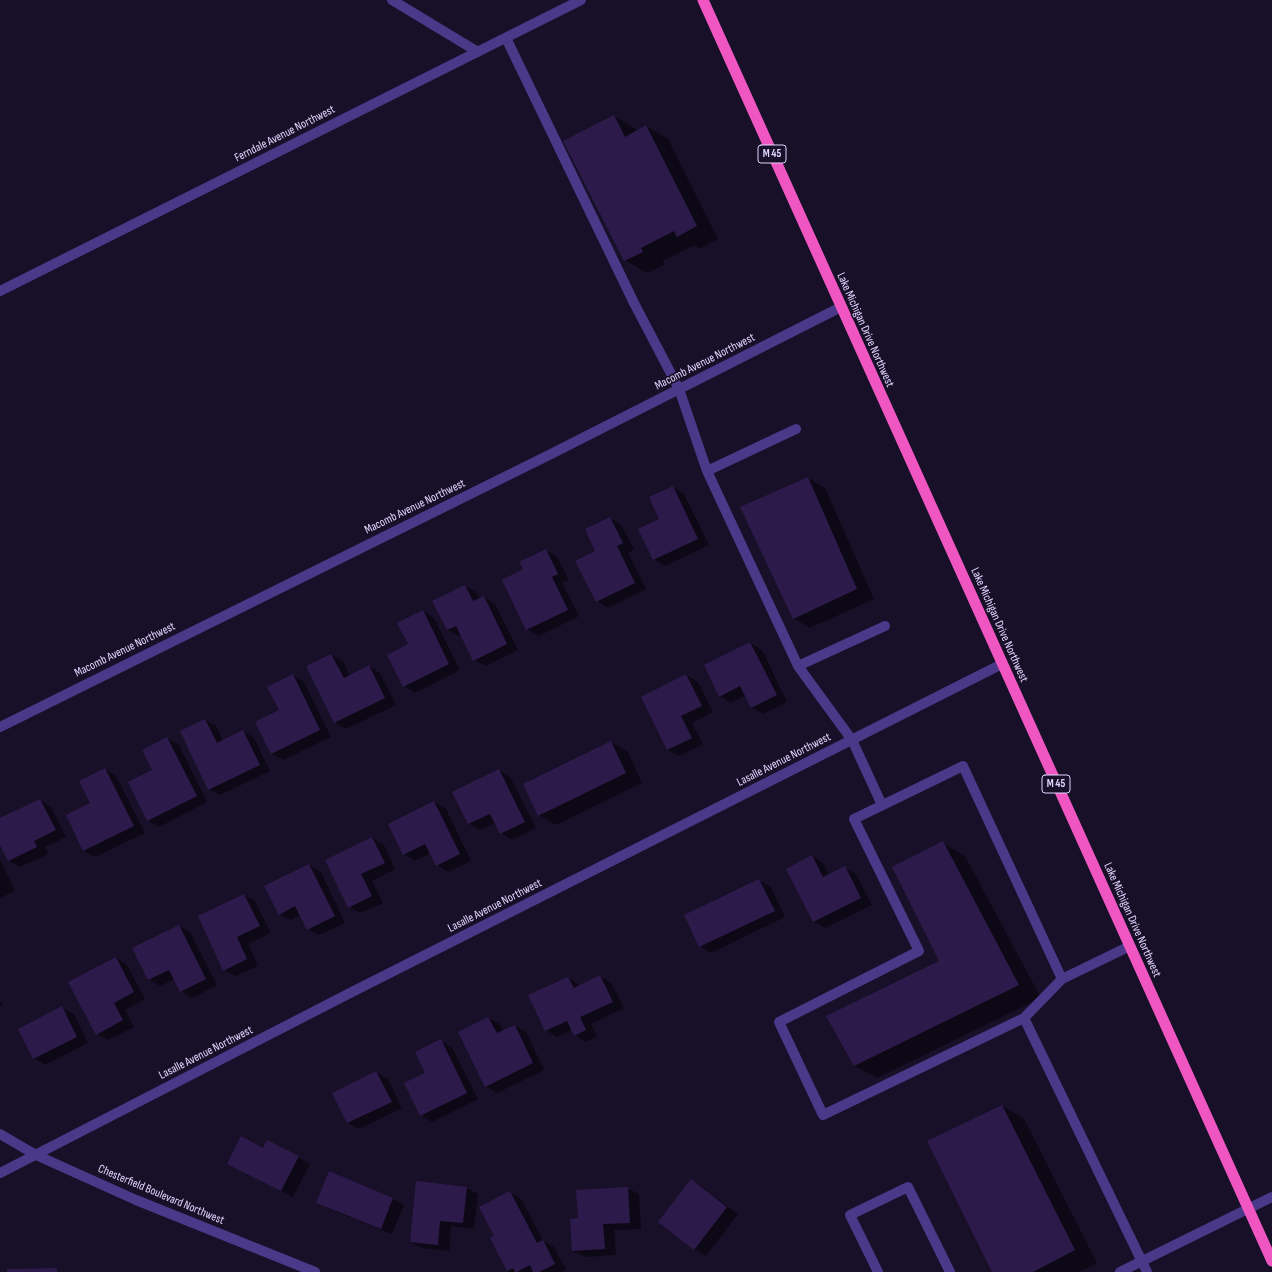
<!DOCTYPE html>
<html>
<head>
<meta charset="utf-8">
<style>
	body { margin:0 }
	canvas { display:block; background:#180f28 }
</style>
</head>
<body>
<canvas width="1272" height="1272"></canvas>
<script>
const g = document.querySelector('canvas').getContext('2d');
g.lineJoin = 'round';
function paint(path, color) { g.fillStyle = color; g.fill(path, 'evenodd'); }
const poly = rows => new Path2D(rows.map(r => 'M' + r).join(''));
function stroke(path, color, width, dash) { g.strokeStyle = color; g.lineWidth = width; g.lineCap = dash ? 'butt' : 'round'; g.setLineDash(dash || []); g.stroke(path); }
function write(font, color, halo, rows, align = 'center') {
  g.font = font + ' "Sofia Sans Condensed",sans-serif'; g.lineWidth = 3.5; g.setLineDash([]); g.textBaseline = 'middle'; g.strokeStyle = halo; g.fillStyle = color; for (const [text, x, y, turn = 0] of rows) {
    g.save(); g.translate(x, y); g.rotate((+turn || 0) * Math.PI / 180); g.textAlign = isNaN(turn) ? turn : align; if (halo) g.strokeText(text, 0, 0); g.fillText(text, 0, 0); g.restore();
  }
}
const shadow = poly([
	[614,116,636,129,637,131,646,126,668,139,718,239,700,249,694,245,663,261,664,265,647,273,625,260],
	[808,478,825,488,874,599,810,628,793,618],
	[673,487,684,494,709,545,665,566,654,560,639,529,660,519],
	[610,518,621,525,634,549,628,553,646,589,608,608,597,601,597,551],
	[546,550,557,557,569,580,562,583,579,616,539,636,527,629,524,570],
	[465,586,476,592,480,599,484,597,495,604,518,650,486,666,474,660,462,635,459,636,448,630,434,601],
	[423,611,434,618,460,670,415,693,404,686],
	[750,643,762,650,787,702,763,714,751,707,746,695,731,703,720,696],
	[331,655,343,661,350,676,369,666,380,673,396,705,346,729,335,723,307,667],
	[293,675,304,682,331,737,283,760,272,754,280,711],
	[686,675,698,682,713,712,692,723,703,744,679,756,668,750,642,697],
	[205,720,216,726,223,741,243,731,254,738,270,771,220,795,209,789],
	[167,738,179,745,207,802,159,827,147,820,153,771],
	[611,742,628,752,642,783,556,825,539,815],
	[105,769,116,776,145,833,95,857,84,851,67,816,92,804],
	[499,770,510,777,536,828,512,840,501,833,495,823,480,830,469,824,454,793],
	[40,800,51,807,66,837,45,847,48,854,20,867,9,861,0,843,0,820],
	[434,802,446,809,471,861,448,872,437,865,431,853,415,861,404,854],
	[372,838,384,845,395,869,372,881,383,903,360,913,349,907],
	[943,843,965,856,1041,998,877,1078,855,1066,940,962],
	[812,856,823,863,829,875,845,868,856,874,872,905,825,928,813,921],
	[0,860,15,891,0,898],
	[309,865,321,872,345,923,319,935,307,929,301,915,291,920,279,914],
	[759,880,771,887,785,917,711,953,700,946],
	[244,895,255,901,271,933,248,944,258,966,235,976,224,970],
	[179,926,190,932,217,985,192,998,181,991,175,979,160,986,149,979],
	[116,958,127,965,145,999,125,1010,134,1027,108,1040,97,1034],
	[600,976,611,983,624,1008,591,1024,597,1036,586,1042,575,1035,572,1030,557,1037,546,1030,568,978,580,986],
	[0,1002,3,1004,0,1007],
	[62,1008,74,1014,88,1043,45,1065,34,1058],
	[488,1018,500,1024,503,1031,515,1026,526,1032,544,1070,497,1093,486,1086],
	[441,1041,452,1047,478,1099,432,1122,421,1115,427,1073],
	[376,1072,388,1079,402,1108,359,1129,348,1123],
	[1002,1106,1024,1119,1097,1263,1080,1272,994,1272],
	[298,1157,310,1164,293,1197,240,1170],
	[691,1180,702,1187,738,1214,706,1256,694,1249],
	[417,1182,467,1188,478,1194,474,1229,451,1226,449,1251,422,1248,411,1242],
	[627,1188,639,1194,641,1229,614,1230,616,1255,585,1257,573,1251,579,1219],
	[510,1192,521,1199,543,1241,554,1247,566,1270,562,1272,510,1272,508,1271,496,1237],
	[393,1198,404,1205,392,1234,329,1209,317,1202]
]);
const building = poly([
	[614,115,625,137,646,125,697,226,677,237,674,231,641,248,643,252,624,261,563,141],
	[808,477,857,589,793,619,740,507],
	[673,486,698,539,653,560,638,529,659,519,649,497],
	[610,517,623,543,617,546,635,583,596,602,575,561,595,551,585,529],
	[546,549,558,574,552,577,568,610,526,630,502,580,523,569,519,562],
	[465,585,473,601,484,596,507,644,473,661,456,626,447,630,432,601],
	[423,610,449,664,403,687,387,655,408,644,397,623],
	[750,642,777,695,751,708,740,686,719,697,704,665],
	[331,654,344,678,369,665,385,698,334,723,306,666],
	[293,674,320,730,271,754,255,722,279,710,267,687],
	[686,674,702,706,681,716,692,738,667,750,641,697],
	[205,719,217,743,243,730,260,765,208,790,180,731],
	[167,737,197,796,147,821,128,782,152,770,142,750],
	[611,741,626,773,538,816,523,784],
	[105,768,134,826,83,851,66,815,90,803,79,781],
	[499,769,525,822,500,834,490,814,468,824,452,792],
	[40,799,56,830,34,841,37,847,8,861,0,845,0,818],
	[434,801,460,854,436,866,425,844,403,855,388,824],
	[372,837,385,863,361,874,372,896,348,908,325,860],
	[943,841,1019,985,854,1066,826,1016,939,961,892,867],
	[812,855,823,877,845,866,861,898,813,922,786,869],
	[309,864,335,916,307,930,295,906,279,915,264,886],
	[759,879,775,911,699,947,684,915],
	[244,894,260,926,237,937,247,959,223,971,198,916],
	[179,925,206,979,180,992,169,970,148,980,132,948],
	[116,957,134,992,114,1003,123,1020,96,1035,68,982],
	[600,975,613,1002,580,1017,586,1030,574,1036,567,1021,545,1031,528,995,568,977,574,988],
	[62,1006,77,1037,33,1059,18,1029],
	[488,1017,497,1033,515,1025,533,1063,485,1087,458,1032],
	[441,1039,467,1093,420,1116,404,1083,425,1073,415,1052],
	[376,1071,392,1102,347,1123,332,1093],
	[1002,1105,1075,1250,1033,1272,992,1272,927,1141],
	[241,1136,263,1148,267,1140,299,1156,281,1191,227,1164],
	[329,1171,393,1198,381,1229,316,1203],
	[691,1179,727,1207,694,1250,658,1222],
	[416,1181,467,1187,463,1223,440,1221,438,1245,410,1242],
	[628,1187,630,1223,603,1224,605,1249,572,1251,570,1219,578,1218,576,1190],
	[510,1191,537,1243,543,1240,555,1264,539,1272,533,1272,530,1265,517,1272,515,1272,513,1268,507,1271,490,1238,494,1236,479,1207],
	[57,1268,57,1272,7,1272,7,1269]
]);
const service = poly([
	[506,38,634,303,679,389,707,471,798,666,852,740,882,805],
	[707,471,796,429],
	[798,666,885,626],
	[1062,979,1024,1018,823,1115,779,1022,919,951,854,819,963,766,1062,979,1130,946],
	[1024,1018,1147,1272],
	[878,1272,850,1215,908,1187,950,1272],
	[1120,1272,1272,1197]
]);
const minor = poly([
	[392,0,478,52],
	[0,291,581,0],
	[0,727,553,453,841,307],
	[0,1134,36,1155,136,1200,315,1272],
	[0,1173,350,993,1002,664]
]);
const trunk = poly([
	[703,0,1272,1261]
]);
const shields = [
	[772,154,28],
	[1056,784,28]
];
const shieldNames = [
	["M 45",772,154],
	["M 45",1056,784]
];
const streetNames = [
	["Ferndale Avenue Northwest",285,134,-27],
	["Lake Michigan Drive Northwest",865,330,66],
	["Macomb Avenue Northwest",705,362,-27],
	["Macomb Avenue Northwest",415,507,-26],
	["Lake Michigan Drive Northwest",999,625,66],
	["Macomb Avenue Northwest",125,650,-26],
	["Lasalle Avenue Northwest",784,760,-27],
	["Lasalle Avenue Northwest",495,906,-27],
	["Lake Michigan Drive Northwest",1132,920,66],
	["Lasalle Avenue Northwest",206,1053,-27],
	["Chesterfield Boulevard Northwest",161,1195,23]
];
paint(shadow, '#0007');
paint(building, '#2c1a4a');
stroke(service, '#4a3889', 10);
stroke(minor, '#4a3889', 10);
stroke(trunk, '#f056c2', 11);
for (const [x, y, w] of shields) { const box = new Path2D(); box.roundRect(x - w / 2, y - 9, w, 18, 3); g.fillStyle = '#180f28'; g.fill(box); stroke(box, '#e2d5ff', 1); }
write('bold 11px', '#e2d5ff', null, shieldNames);
write('12px', '#e2d5ff', '#180f28', streetNames);
</script>
</body>
</html>
